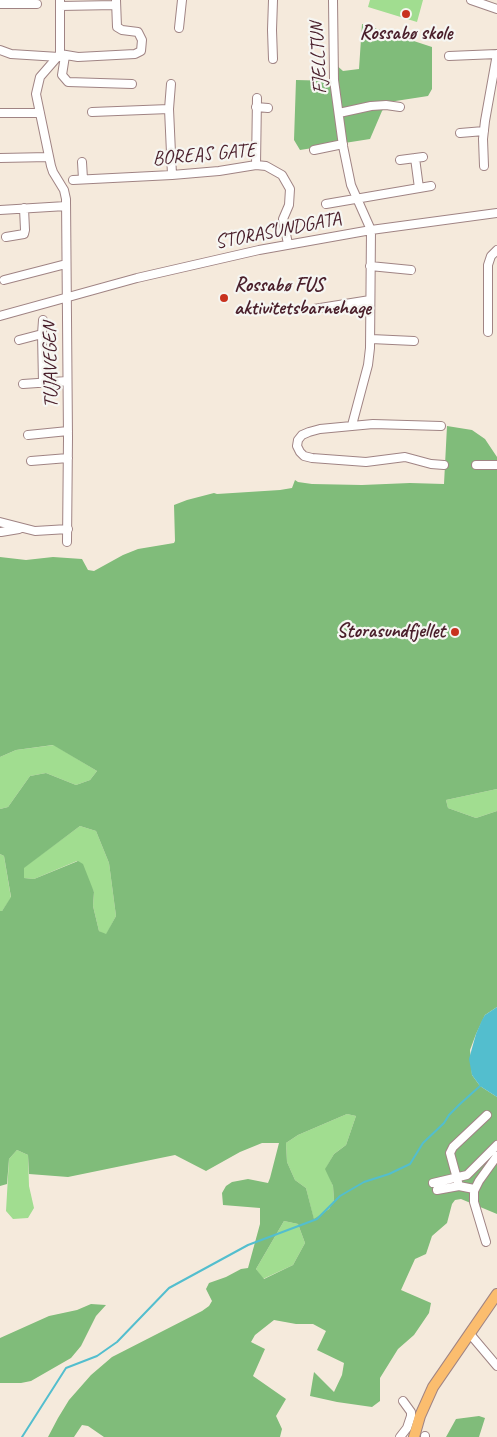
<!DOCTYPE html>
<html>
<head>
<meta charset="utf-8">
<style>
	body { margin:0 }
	canvas { display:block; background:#f5eadc }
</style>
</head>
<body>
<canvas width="497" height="1437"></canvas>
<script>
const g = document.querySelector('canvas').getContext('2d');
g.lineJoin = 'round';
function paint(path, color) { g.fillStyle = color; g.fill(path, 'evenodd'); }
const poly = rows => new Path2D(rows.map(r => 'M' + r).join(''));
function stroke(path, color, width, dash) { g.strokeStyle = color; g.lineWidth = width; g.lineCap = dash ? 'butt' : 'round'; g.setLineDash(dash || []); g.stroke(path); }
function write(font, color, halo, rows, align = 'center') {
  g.font = font + ' Caveat,sans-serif'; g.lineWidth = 4.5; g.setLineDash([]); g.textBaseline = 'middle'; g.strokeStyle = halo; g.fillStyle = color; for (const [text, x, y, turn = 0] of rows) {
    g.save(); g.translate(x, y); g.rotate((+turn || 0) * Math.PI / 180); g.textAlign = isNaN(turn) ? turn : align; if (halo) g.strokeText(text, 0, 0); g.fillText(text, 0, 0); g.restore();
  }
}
const green = poly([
	[370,0,423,0,417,22,368,7],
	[54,745,97,771,90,780,76,785,46,773,30,776,8,807,0,809,0,757,16,750],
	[497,789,497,811,476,818,448,808,446,800],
	[80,826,96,831,109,863,116,916,106,935,99,931,93,906,94,892,77,861,34,879,24,878,23,868],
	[0,854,4,856,11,898,2,911,0,911],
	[347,1114,356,1116,346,1145,334,1154,326,1168,333,1186,334,1200,329,1209,314,1220,306,1188,295,1180,287,1162,286,1143,298,1135],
	[17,1150,28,1155,29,1186,34,1208,28,1218,13,1219,6,1211,9,1159],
	[284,1221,298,1224,305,1243,293,1265,263,1279,256,1269]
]);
const forest = poly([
	[362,24,432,47,432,89,428,96,389,102,382,111,370,139,300,150,294,140,296,80,335,81,334,63,343,71,359,69],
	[447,426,472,430,485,439,497,457,497,789,446,800,448,808,476,818,497,811,497,1007,485,1015,476,1034,470,1050,472,1075,480,1086,497,1097,497,1214,461,1199,455,1200,452,1204,447,1223,432,1236,426,1254,415,1259,401,1290,431,1303,429,1313,414,1335,398,1349,380,1378,380,1401,372,1407,337,1402,310,1396,314,1372,334,1392,342,1375,344,1363,317,1350,326,1331,313,1324,296,1324,274,1320,255,1335,251,1342,265,1349,253,1376,286,1399,276,1416,282,1429,280,1437,104,1437,88,1426,82,1425,74,1437,48,1437,58,1418,69,1400,91,1375,112,1357,202,1311,209,1306,212,1301,206,1289,209,1283,226,1277,241,1269,248,1268,260,1224,260,1208,223,1205,222,1193,226,1186,232,1182,248,1179,268,1183,270,1178,279,1143,262,1143,240,1152,206,1171,175,1155,68,1177,29,1174,28,1155,17,1150,9,1159,7,1184,0,1186,0,911,2,911,11,897,4,856,0,854,0,809,8,807,30,776,46,773,76,785,90,780,97,771,53,745,16,750,0,757,0,557,26,560,53,557,82,559,88,570,94,571,123,555,138,549,174,543,175,541,174,505,187,500,214,493,217,494,280,490,292,488,295,480,298,482,312,484,362,485,410,483,444,484],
	[80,826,96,831,109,863,116,916,106,934,99,931,93,906,94,892,83,864,78,861,34,879,24,878,24,868],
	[347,1114,356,1116,346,1145,334,1154,325,1169,333,1186,334,1200,329,1209,314,1219,306,1188,295,1180,287,1162,286,1143,298,1135],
	[284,1221,298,1224,305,1243,293,1265,264,1279,256,1269],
	[91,1304,106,1305,96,1316,81,1346,71,1358,31,1381,21,1383,0,1383,0,1338,49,1316,77,1310],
	[479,1416,485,1418,479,1437,446,1437,456,1419]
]);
const water = poly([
	[497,1007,497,1097,480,1086,472,1075,469,1059,476,1034,482,1020,485,1015]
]);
const stream = poly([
	[22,1437,66,1368,97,1356,117,1342,169,1288,248,1245,317,1219,340,1196,364,1182,389,1174,410,1164,423,1143,444,1123,449,1115,460,1104,480,1086]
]);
const minor = poly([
	[60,0,60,54,40,77,36,94,51,166,53,172,64,190,66,199,68,438,67,542],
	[333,0,334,80,343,146,351,185,371,230,370,348,368,365,352,425],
	[471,0,497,9],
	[0,4,37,4],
	[60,6,116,5],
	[179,28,182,0],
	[0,50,11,54,59,57],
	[60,54,78,57,135,54,141,51,142,40,138,32,122,30,117,27,116,0],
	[65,56,62,75,68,82,132,84],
	[449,56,497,54],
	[273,59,272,30,273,0],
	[171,84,169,109,172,175],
	[256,107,268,108],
	[92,112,169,109],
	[0,113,40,113],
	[339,113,371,106,386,105,400,107],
	[460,133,484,131],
	[314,150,343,144],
	[0,158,49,157],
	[415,158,419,188],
	[400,160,423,157],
	[82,162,83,179],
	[256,165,257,98],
	[484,166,483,139,485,121,497,54],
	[73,180,172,175,219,171,256,165,266,166,282,175,290,189,289,205,283,219,288,244],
	[326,204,431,186],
	[0,210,66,206],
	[6,237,24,234,25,230,24,208],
	[370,266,411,270],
	[4,280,66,264],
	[314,309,370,300],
	[0,316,137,278,259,250,371,230,497,213],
	[43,320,42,334,43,383],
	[488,332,488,265,491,256,497,250],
	[371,339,414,341],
	[19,340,42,334],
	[23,384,67,381],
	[441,426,373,424,320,429,309,432,302,435,298,440,297,446,300,452,304,456,312,458,366,462,405,457,431,464,444,465],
	[28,435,68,431],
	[31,461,68,458],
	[476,465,497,465],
	[0,522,35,531,68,529],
	[1,532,19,529],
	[433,1183,467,1175,497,1145],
	[459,1186,450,1153,453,1147,487,1115],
	[437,1190,459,1186,474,1189],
	[486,1242,474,1202,474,1191,479,1181,497,1156],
	[470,1334,497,1366],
	[425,1436,425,1437],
	[400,1437,407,1428,411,1416,411,1412,403,1401]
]);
const major = poly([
	[414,1437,420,1416,433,1387,497,1294]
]);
const markers = [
	[406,14,5,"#c8321e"],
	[224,298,5,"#c8321e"],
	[455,632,5,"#c8321e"]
];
const poiNames = [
	["Rossabø skole",406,34],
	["Rossabø FUS",234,286,"left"],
	["aktivitetsbarnehage",234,309,"left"],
	["Storasundfjellet",445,632,"right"]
];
const streetNames = [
	["FJELLTUN",319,58,-93],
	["BOREAS GATE",204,155,-5],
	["STORASUNDGATA",278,231,-11],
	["TUJAVEGEN",51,365,-91]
];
paint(green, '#a1dd90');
paint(forest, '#80bc7a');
paint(water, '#53bece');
stroke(stream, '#53bece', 2);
stroke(minor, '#a08484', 10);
stroke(major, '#a08484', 12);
stroke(minor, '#fff', 8);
stroke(major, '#fbbd6e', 10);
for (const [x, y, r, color] of markers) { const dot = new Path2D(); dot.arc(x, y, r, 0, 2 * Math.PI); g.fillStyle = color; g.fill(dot); stroke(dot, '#f6f6f2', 2); }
write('bold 20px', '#4a1f2b', '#f6f6f2', poiNames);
write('20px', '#4a1f2b', '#f6f6f2', streetNames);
</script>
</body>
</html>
